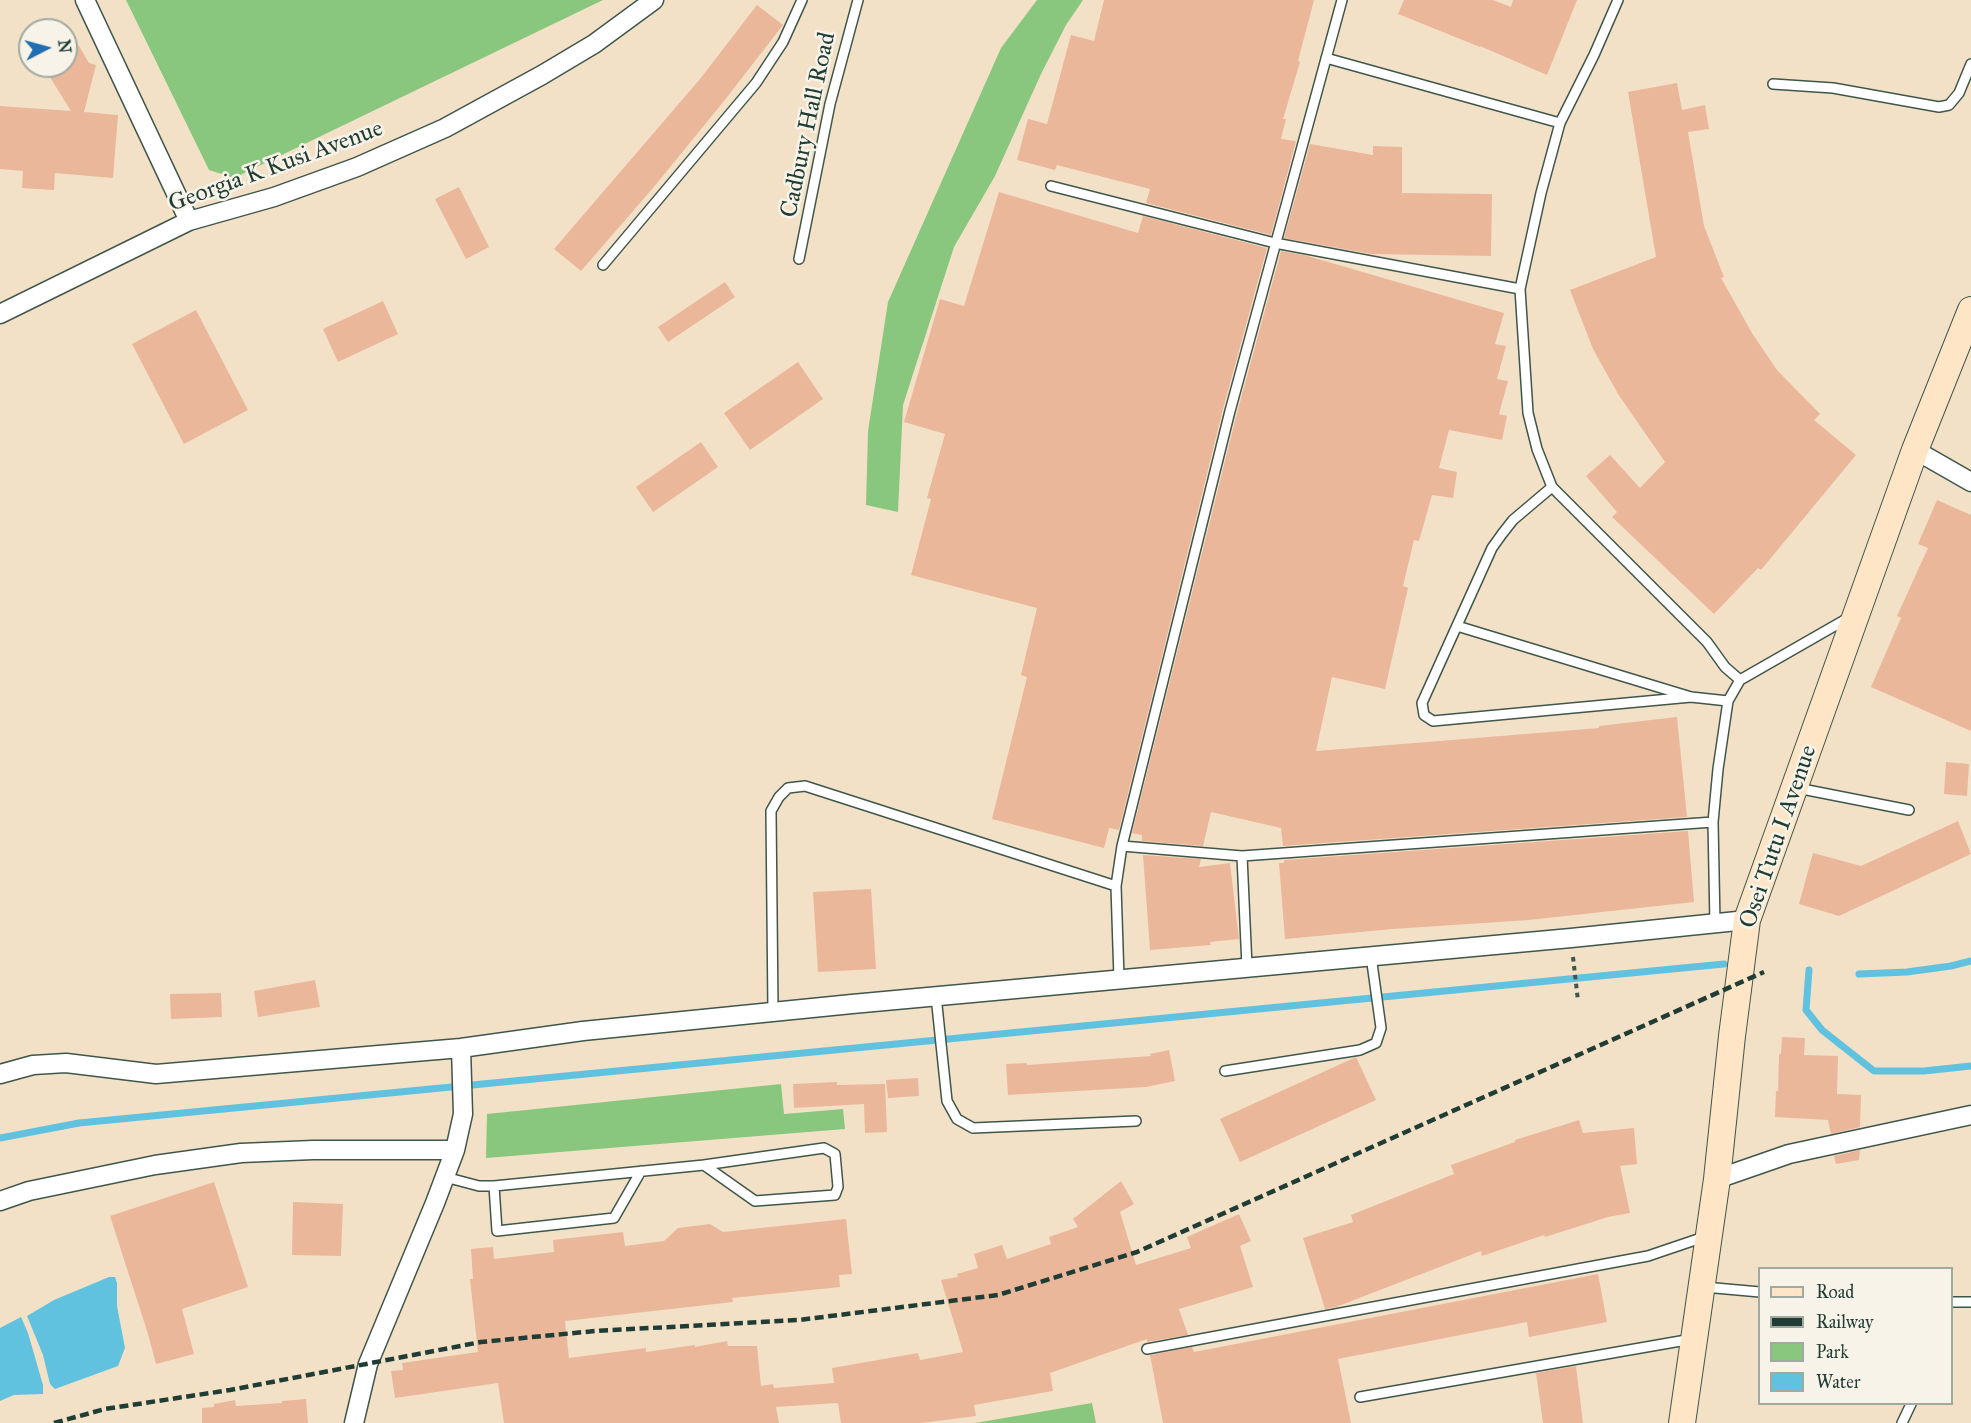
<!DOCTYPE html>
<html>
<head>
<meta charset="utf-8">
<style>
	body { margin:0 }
	#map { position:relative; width:1971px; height:1423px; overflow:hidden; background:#f3e1c7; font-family:"IM FELL Great Primer",serif }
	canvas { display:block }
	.legend { position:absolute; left:1758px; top:1267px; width:195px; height:138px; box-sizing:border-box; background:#f7f3e8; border:2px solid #a1aaa0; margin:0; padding:8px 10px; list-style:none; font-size:18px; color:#1f3d34 }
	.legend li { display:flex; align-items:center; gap:12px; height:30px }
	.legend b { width:30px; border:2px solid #a1aaa0 }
	.north { position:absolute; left:18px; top:18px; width:60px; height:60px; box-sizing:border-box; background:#f7f3e8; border:2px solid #a1aaa0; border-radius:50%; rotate:84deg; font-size:16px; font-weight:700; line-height:24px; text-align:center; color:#1f3d34 }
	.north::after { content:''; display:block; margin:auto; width:21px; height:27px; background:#1f6fb2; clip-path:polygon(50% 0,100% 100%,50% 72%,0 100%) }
</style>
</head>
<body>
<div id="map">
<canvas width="1971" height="1423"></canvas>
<ul class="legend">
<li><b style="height:8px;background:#fde5c5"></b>Road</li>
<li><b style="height:8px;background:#1f3d34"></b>Railway</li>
<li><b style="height:16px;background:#89c77e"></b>Park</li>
<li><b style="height:16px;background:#61c2df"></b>Water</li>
</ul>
<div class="north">N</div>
</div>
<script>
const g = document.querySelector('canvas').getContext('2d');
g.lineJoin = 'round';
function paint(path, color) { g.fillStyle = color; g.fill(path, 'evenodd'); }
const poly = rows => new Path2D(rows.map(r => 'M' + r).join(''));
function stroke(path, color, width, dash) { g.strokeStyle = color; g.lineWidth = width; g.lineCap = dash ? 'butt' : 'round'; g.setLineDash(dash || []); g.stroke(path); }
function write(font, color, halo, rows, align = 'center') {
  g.font = font + ' "IM FELL Great Primer",serif'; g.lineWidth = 5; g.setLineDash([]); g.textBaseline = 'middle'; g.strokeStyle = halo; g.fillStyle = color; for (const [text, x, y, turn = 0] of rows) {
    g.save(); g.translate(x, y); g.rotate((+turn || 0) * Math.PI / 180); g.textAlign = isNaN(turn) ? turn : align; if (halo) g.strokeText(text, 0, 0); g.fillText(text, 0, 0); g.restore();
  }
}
const green = poly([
	[126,0,603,0,234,178,209,170],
	[1037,0,1083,0,1066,25,1041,74,995,176,954,247,903,405,898,512,866,505,868,431,888,302,1001,48],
	[781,1084,784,1114,843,1109,845,1129,486,1158,487,1114],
	[1092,1403,1096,1423,975,1423]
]);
const water = poly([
	[109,1277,115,1277,117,1283,117,1306,125,1348,118,1366,55,1389,50,1384,43,1355,27,1316,54,1300],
	[21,1317,28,1333,43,1385,43,1394,14,1395,0,1401,0,1328]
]);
const stream = poly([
	[1809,970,1806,1010,1822,1030,1874,1071,1924,1071,1971,1066],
	[1859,974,1907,972,1951,966,1971,961],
	[0,1138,79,1123,1724,964]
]);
const building = poly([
	[1104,0,1314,0,1298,61,1300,62,1283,119,1286,119,1281,139,1296,141,1271,235,1146,203,1150,189,1057,165,1055,170,1017,160,1028,119,1047,124,1071,35,1094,41],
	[1404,0,1493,0,1511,7,1513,0,1577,0,1547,75,1480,46,1480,47,1398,14],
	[757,5,783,25,724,101,653,188,581,271,554,249,700,79],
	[66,24,89,63,96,65,84,112,118,115,113,178,55,173,54,190,22,188,23,171,0,169,0,106,71,111,43,66,66,66],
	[1677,83,1682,110,1705,105,1709,129,1688,132,1704,226,1724,277,1721,278,1752,333,1777,370,1820,414,1814,420,1856,455,1761,570,1758,568,1714,614,1612,517,1617,512,1586,476,1610,455,1640,488,1665,462,1618,394,1593,349,1570,290,1656,257,1628,92],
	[1310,144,1373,155,1373,146,1402,147,1402,193,1492,194,1491,256,1371,254,1284,238],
	[459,187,489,247,466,259,435,199],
	[999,192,1138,233,1143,216,1267,248,1223,409,1119,830,1109,828,1104,848,992,819,1027,677,1021,675,1037,608,911,575,931,499,927,498,945,434,904,422,940,299,964,306],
	[1281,251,1304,255,1504,313,1495,344,1506,346,1497,379,1508,381,1499,414,1507,416,1502,440,1449,430,1439,468,1457,472,1453,498,1432,495,1419,541,1414,540,1403,586,1408,588,1385,689,1332,677,1316,751,1599,728,1599,726,1677,717,1687,817,1283,846,1281,828,1211,812,1203,846,1142,841,1142,835,1132,833,1237,413],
	[725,282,735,297,668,342,658,327],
	[383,301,398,334,338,362,323,329],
	[196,310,248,410,184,444,132,344],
	[798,362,823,399,750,450,724,413],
	[701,442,718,467,653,512,636,487],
	[1937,500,1971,515,1971,731,1871,687,1901,618,1897,616,1928,548,1918,544],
	[1946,762,1969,764,1967,796,1944,794],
	[1958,821,1971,854,1839,916,1799,904,1813,853,1861,866],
	[1688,831,1694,902,1529,920,1393,929,1285,939,1279,863,1284,863,1284,860],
	[1143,855,1201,859,1199,867,1230,863,1239,939,1210,942,1211,945,1150,950],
	[871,889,876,969,818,972,813,892],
	[315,980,320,1007,258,1017,254,991],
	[221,993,222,1017,171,1019,170,994],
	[1782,1037,1805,1038,1804,1055,1838,1056,1837,1094,1861,1095,1860,1127,1831,1134,1828,1120,1775,1117,1776,1091,1778,1091,1779,1054,1781,1054],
	[1169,1050,1175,1081,1146,1087,1008,1095,1006,1064,1027,1063,1027,1065,1151,1056,1150,1054],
	[1356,1057,1376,1100,1240,1162,1220,1119],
	[918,1078,919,1096,888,1098,886,1080],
	[837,1082,837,1085,885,1084,887,1132,865,1133,864,1104,794,1108,793,1084],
	[1579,1120,1583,1133,1634,1128,1637,1164,1620,1166,1630,1213,1608,1217,1545,1237,1544,1235,1482,1256,1481,1251,1336,1307,1325,1309,1303,1238,1353,1222,1351,1215,1454,1174,1451,1165,1515,1142,1515,1140],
	[1860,1150,1859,1160,1836,1164,1834,1156],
	[1121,1181,1134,1204,1120,1212,1136,1265,1191,1248,1187,1237,1239,1214,1251,1241,1240,1246,1253,1287,1179,1309,1188,1335,1147,1342,1147,1339,1050,1373,1053,1391,974,1405,976,1416,921,1423,841,1423,838,1403,776,1407,779,1423,504,1423,498,1383,395,1398,391,1371,403,1370,402,1363,478,1352,470,1279,473,1279,471,1249,493,1247,494,1259,554,1252,553,1240,623,1232,625,1246,664,1241,678,1228,710,1224,723,1232,846,1219,852,1274,839,1275,840,1287,732,1298,733,1302,565,1321,569,1358,646,1348,646,1352,695,1345,695,1347,727,1341,728,1346,757,1346,761,1386,773,1384,774,1388,834,1383,832,1368,918,1353,920,1360,963,1352,941,1280,958,1277,957,1274,978,1268,974,1254,1002,1245,1007,1259,1051,1244,1049,1237,1078,1227,1073,1219],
	[214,1182,248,1287,182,1309,194,1354,156,1364,148,1334,110,1216],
	[293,1202,343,1204,341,1256,292,1255],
	[1598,1274,1607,1322,1529,1337,1527,1322,1338,1359,1351,1423,1163,1423,1150,1355,1192,1347,1194,1352],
	[1576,1366,1583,1423,1543,1423,1536,1373],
	[306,1399,308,1423,202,1423,202,1408,214,1407,214,1404,235,1400,236,1406,282,1403,282,1401]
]);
const path = poly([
	[1573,957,1578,1001]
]);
const lane = poly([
	[1618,0,1594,55,1560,123,1541,193,1520,289,1528,413,1537,449,1552,487,1707,642,1725,667,1740,680],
	[1326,58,1560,123],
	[1773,84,1833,88,1939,107,1949,105,1959,93,1971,64],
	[1051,186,1275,243,1520,289],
	[799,259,830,104,858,0],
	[603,265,756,83,783,42,802,0],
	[1552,487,1513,520,1502,534,1492,548,1422,703,1424,715,1433,721,1691,697],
	[1457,626,1691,697,1728,701],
	[1797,788,1909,810],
	[1122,846,1242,856,1713,822],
	[1242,856,1247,967],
	[1715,924,1713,822,1718,769,1728,701,1740,680,1850,617],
	[1119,979,1116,886,1122,846,1230,411,1342,0],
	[936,996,947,1101,957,1119,973,1128,1136,1121],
	[773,1012,771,811,779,797,788,788,805,786,1116,886],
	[1225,1071,1360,1050,1376,1043,1381,1028,1371,956],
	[445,1177,479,1186,494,1186,497,1231,614,1218,641,1171],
	[494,1186,704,1165,755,1201,835,1195,838,1187,835,1154,824,1148,704,1165],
	[1704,1287,1760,1292],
	[1952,1302,1971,1302],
	[1147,1349,1648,1256,1707,1236],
	[1360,1397,1692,1339],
	[1902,1423,1911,1404]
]);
const street = poly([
	[85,0,189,221],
	[0,314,189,221,274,197,357,167,445,128,542,75,594,44,654,0],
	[1915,450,1971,482],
	[0,1074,33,1065,66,1063,156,1074,461,1048,583,1031,852,1004,1571,938,1747,920],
	[1717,1179,1789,1154,1971,1115],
	[0,1201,29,1191,155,1165,241,1153,313,1150,455,1150],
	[354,1423,368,1364,435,1203,455,1150,463,1114,461,1048]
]);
const secondary = poly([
	[1682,1423,1717,1179,1732,1036,1747,920,1915,450,1971,310]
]);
const rail = poly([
	[54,1423,105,1409,230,1390,481,1342,595,1331,799,1320,998,1295,1137,1252,1764,972]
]);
const streetNames = [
	["Cadbury Hall Road",809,125,-78],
	["Georgia K Kusi Avenue",276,167,-20],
	["Osei Tutu I Avenue",1779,837,-71]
];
paint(green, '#89c77e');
paint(water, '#61c2df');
stroke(stream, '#61c2df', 7);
paint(building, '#ebb79a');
stroke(lane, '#3f564a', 12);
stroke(street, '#3f564a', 21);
stroke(secondary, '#3f564a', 28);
stroke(path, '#3f564a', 4, [4.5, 4.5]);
stroke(lane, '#fff', 9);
stroke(street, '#fff', 18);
stroke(secondary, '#fde5c5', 26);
stroke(rail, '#1f3d34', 4.5, [9, 4.5]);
write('24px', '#1f3d34', '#f7f3e8', streetNames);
</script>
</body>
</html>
